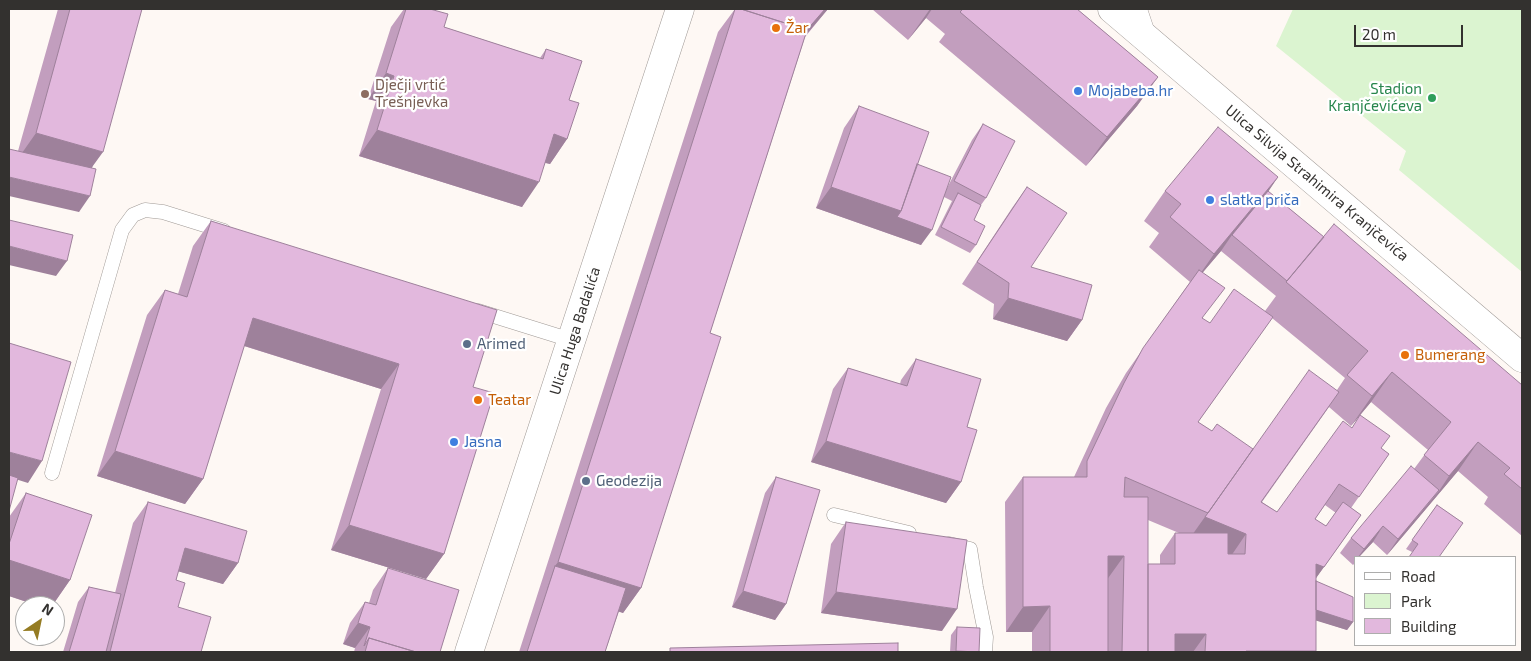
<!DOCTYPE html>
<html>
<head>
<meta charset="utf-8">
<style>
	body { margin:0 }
	#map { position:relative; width:1531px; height:661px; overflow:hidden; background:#fef8f4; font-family:"Exo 2",sans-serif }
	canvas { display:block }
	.frame { position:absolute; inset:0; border:10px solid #33312f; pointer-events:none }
	.legend { position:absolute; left:1354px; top:556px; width:162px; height:90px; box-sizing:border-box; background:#fff; border:1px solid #adadac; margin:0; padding:6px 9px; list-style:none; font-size:15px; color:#33312f }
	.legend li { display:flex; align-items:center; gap:10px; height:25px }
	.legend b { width:25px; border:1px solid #adadac }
	.north { position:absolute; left:15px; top:596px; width:50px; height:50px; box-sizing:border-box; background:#fff; border:1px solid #adadac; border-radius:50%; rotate:34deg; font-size:14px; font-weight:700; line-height:20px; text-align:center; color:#33312f }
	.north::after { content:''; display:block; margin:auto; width:18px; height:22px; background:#957c23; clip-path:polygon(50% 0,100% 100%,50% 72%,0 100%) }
	.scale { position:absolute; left:1354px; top:25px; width:109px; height:22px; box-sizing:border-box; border:2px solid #33312f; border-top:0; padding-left:6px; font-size:15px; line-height:18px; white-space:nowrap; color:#33312f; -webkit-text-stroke:4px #fff; paint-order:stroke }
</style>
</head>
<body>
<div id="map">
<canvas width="1531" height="661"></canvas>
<div class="frame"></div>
<ul class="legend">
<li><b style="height:6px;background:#fff"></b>Road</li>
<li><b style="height:14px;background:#dbf4d0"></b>Park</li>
<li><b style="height:14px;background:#e2b8dd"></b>Building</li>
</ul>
<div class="north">N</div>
<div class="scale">20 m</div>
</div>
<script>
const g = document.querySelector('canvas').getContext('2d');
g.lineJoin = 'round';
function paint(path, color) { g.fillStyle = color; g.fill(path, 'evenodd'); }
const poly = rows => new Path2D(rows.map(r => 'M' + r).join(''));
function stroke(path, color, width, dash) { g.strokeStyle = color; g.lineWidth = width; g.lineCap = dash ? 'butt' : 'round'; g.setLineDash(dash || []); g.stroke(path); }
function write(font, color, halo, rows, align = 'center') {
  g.font = font + ' "Exo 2",sans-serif'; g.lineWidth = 4.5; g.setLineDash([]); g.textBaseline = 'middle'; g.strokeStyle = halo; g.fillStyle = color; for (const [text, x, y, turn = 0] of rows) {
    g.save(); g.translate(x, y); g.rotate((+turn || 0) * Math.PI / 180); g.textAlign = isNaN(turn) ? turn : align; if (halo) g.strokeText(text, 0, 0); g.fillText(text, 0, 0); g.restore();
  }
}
const green = poly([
	[1293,9,1522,9,1522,272,1399,170,1406,151,1276,46]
]);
const service = poly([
	[1140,9,1148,33],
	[478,311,571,340],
	[52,473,122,230,133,215,145,210,163,212,224,231],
	[834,515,909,533],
	[949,544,970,549,976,587,986,637,985,652]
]);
const minor = poly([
	[469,652,680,9]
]);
const tertiary = poly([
	[1112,9,1522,358]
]);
const wall = poly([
	[58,9,142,9,92,168,79,212,18,151],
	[404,9,430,9,444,27,540,58,546,49,569,100,567,139,550,164,545,163,522,207,359,156,376,101,368,99,391,27],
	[735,9,828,9,805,37,710,333,641,588,623,613,619,611,605,652,519,652,718,32],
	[872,9,1077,9,1158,77,1137,106,1086,166,939,42,945,34,926,18,908,40],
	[859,106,917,164,946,190,972,140,983,124,986,198,981,205,974,220,976,245,970,253,935,235,952,201,944,197,921,245,816,208,844,128],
	[1278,177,1268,191,1324,237,1522,385,1522,536,1484,504,1488,497,1458,471,1387,555,1373,542,1359,557,1355,557,1355,563,1353,565,1340,553,1351,538,1414,469,1428,450,1371,402,1351,426,1329,407,1262,502,1277,512,1381,448,1389,454,1351,508,1361,515,1316,578,1316,581,1353,622,1347,630,1316,620,1316,652,1032,652,1032,632,1006,632,1005,502,1023,477,1074,477,1106,408,1126,373,1190,282,1149,247,1159,233,1144,221,1165,191],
	[1221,251,1276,296,1265,311,1210,323,1203,319,1203,272],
	[1272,318,1345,378,1337,390,1253,449,1212,431,1198,422],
	[1325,505,1336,513,1326,526,1315,519],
	[1148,520,1179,533,1175,533,1160,555,1160,564,1148,564],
	[1027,187,1031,267,1082,320,1067,341,993,319,994,304,962,284,1012,208],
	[211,221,473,387,444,554,426,579,331,550,381,389,244,346,203,479,185,504,97,476,147,315,165,290,178,294,193,246],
	[916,359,967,427,961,482,946,503,811,462,833,389,848,368,900,384,901,380],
	[776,477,786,604,775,620,732,607,765,493],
	[26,493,70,580,52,606,39,606,9,596,9,517],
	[148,502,238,563,223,584,178,571,176,580,178,607,201,652,63,652,78,602,89,587,115,593,133,523],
	[1437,505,1463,523,1412,552,1406,549],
	[846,522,942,631,821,613,831,544],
	[388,568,440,652,354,652,355,648,343,644,350,623,365,602,369,603,373,590],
	[957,627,979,652,950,652,951,635]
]);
const shadedWall = poly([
	[825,9,828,9,789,55,727,35],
	[930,9,932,9,926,18,908,40],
	[386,73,394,76,376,101,368,99],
	[1158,77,1137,106,1086,166,1107,137],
	[377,130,539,182,522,207,359,156],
	[36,133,103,152,82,181,15,163],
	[554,134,567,139,550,164,536,160],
	[9,177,90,196,79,212,9,196],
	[1278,177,1258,207,1232,235,1221,251,1193,284,1214,254],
	[831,187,901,211,932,230,921,245,816,208],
	[9,246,67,261,56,276,9,265],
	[1008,298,1082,320,1067,341,993,319],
	[253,318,399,364,381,389,235,343],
	[1392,372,1371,402,1351,426,1372,396],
	[826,441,961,482,946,503,811,462],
	[1478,442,1458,471,1387,555,1398,539,1439,491,1449,476],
	[1253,449,1246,534,1231,556,1190,538],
	[115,451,203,479,185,504,97,476],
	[9,452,42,461,28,483,9,477],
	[1361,515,1309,588,1316,564],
	[349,525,444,554,426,579,331,550],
	[1383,526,1373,542,1359,557,1358,557,1364,549],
	[185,548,238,563,223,584,170,569],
	[1108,556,1124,556,1106,581],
	[9,560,70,580,52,606,39,606,9,596],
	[558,562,641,588,623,613,547,589,555,566],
	[743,591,786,604,775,620,732,607],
	[836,592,957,609,942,631,821,613],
	[1050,606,1032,632,1006,632,1023,607],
	[1307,607,1353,622,1347,630,1301,616],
	[358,623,370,627,355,648,343,644],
	[1175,634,1206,634,1193,652,1162,652],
	[956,651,979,652,955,652],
	[1246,651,1316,651,1316,652,1245,652]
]);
const building = poly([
	[70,9,142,9,103,152,36,133,70,9],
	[406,9,430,9,448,14,444,27,543,59,546,49,582,61,569,100,579,103,567,139,554,134,539,182,377,130,394,76,386,73,406,9],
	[735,9,741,9,807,30,710,333,721,337,641,588,558,562,735,9],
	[741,9,825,9,806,31,807,30,741,9],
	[963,9,1077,9,1158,77,1107,137,960,12,963,9],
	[859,106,929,132,901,211,831,187,859,106],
	[983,124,1015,141,986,198,954,181,983,124],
	[1218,127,1278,177,1214,254,1170,217,1181,204,1165,191,1218,127],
	[9,149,96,169,90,196,9,177,9,149],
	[917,164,951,177,932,230,897,217,901,211,917,164],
	[1027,187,1067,213,1031,267,1092,285,1082,320,1008,298,1009,283,977,262,1027,187],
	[1268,191,1324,237,1287,281,1232,235,1268,191],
	[958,193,981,205,974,220,985,226,976,245,941,227,958,193],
	[9,220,73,235,67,261,9,246,9,220],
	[211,221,497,310,473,387,494,393,444,554,349,525,399,364,253,318,203,479,115,451,165,290,187,297,211,221],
	[1334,224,1522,385,1522,489,1504,474,1510,468,1478,442,1449,476,1424,455,1451,422,1392,372,1372,396,1347,375,1368,351,1286,282,1334,224],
	[1199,270,1225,288,1202,318,1210,323,1234,289,1273,317,1198,422,1212,431,1217,424,1253,449,1208,513,1125,477,1124,497,1148,497,1148,652,1122,652,1124,556,1108,556,1108,652,1050,652,1050,606,1023,607,1023,477,1087,477,1087,461,1124,383,1143,348,1199,270],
	[9,343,71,362,42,461,9,452,9,343],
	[916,359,981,379,967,427,977,430,961,482,826,441,848,368,907,386,916,359],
	[1309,370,1339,392,1261,502,1277,512,1343,421,1352,428,1360,415,1390,436,1381,448,1389,454,1359,497,1339,484,1315,519,1326,526,1343,502,1361,515,1324,567,1316,564,1316,651,1246,651,1246,652,1205,652,1206,634,1175,634,1175,652,1148,652,1148,564,1175,564,1175,533,1228,533,1228,554,1245,554,1246,534,1205,517,1309,370],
	[1411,466,1439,490,1398,539,1383,526,1364,549,1351,538,1411,466],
	[9,475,18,478,9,511,9,475],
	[776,477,820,490,786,604,743,591,776,477],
	[26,493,92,515,70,580,9,560,9,544,26,493],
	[148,502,247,531,238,563,185,548,176,580,185,583,178,607,211,617,201,652,110,652,148,502],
	[1437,505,1463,523,1439,557,1409,557,1418,544,1412,540,1437,505],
	[846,522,967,540,957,609,836,592,846,522],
	[555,566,626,588,605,652,527,652,555,566],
	[388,568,459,590,440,652,416,652,369,638,364,646,370,627,358,623,365,602,376,605,388,568],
	[1316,581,1353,597,1353,622,1316,610,1316,581],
	[89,587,121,594,106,652,69,652,89,587],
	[957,627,980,628,979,652,956,651,957,627],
	[369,638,416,652,365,652,369,638],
	[898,643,898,652,670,652,670,648,898,643]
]);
const markers = [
	[776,28,5,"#e8710a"],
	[1078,91,5,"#3f7fe0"],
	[365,94,5,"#8d6e63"],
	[1432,98,5,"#2e9e5b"],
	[1210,200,5,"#3f7fe0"],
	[467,344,5,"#5c6f8a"],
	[1405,355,5,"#e8710a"],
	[478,400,5,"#e8710a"],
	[454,442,5,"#3f7fe0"],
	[586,481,5,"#5c6f8a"]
];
const foodNames = [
	["Žar",786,28],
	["Bumerang",1415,355],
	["Teatar",488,400]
];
const educationNames = [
	["Dječji vrtić",375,85],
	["Trešnjevka",375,102]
];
const leisureNames = [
	["Stadion",1422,89],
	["Kranjčevićeva",1422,106]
];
const shopNames = [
	["Mojabeba.hr",1088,91],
	["slatka priča",1220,200],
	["Jasna",464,442]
];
const streetNames = [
	["Ulica Silvija Strahimira Kranjčevića",1317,183,40],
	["Ulica Huga Badalića",575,331,-72]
];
const serviceNames = [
	["Arimed",477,344],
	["Geodezija",596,481]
];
paint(green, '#dbf4d0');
stroke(service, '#a09a96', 15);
stroke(minor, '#a09a96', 29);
stroke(tertiary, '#a09a96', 29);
stroke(service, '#fff', 14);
stroke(minor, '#fff', 28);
stroke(tertiary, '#fff', 28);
paint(wall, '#c29ebe');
paint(shadedWall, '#9e819b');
paint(building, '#e2b8dd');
stroke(building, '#9e819b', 1);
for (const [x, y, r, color] of markers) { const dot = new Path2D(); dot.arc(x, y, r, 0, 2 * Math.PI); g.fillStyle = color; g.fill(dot); stroke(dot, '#fff', 2); }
write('15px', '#c56008', '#fff', foodNames, 'left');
write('15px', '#785e54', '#fff', educationNames, 'left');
write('15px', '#27864d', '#fff', leisureNames, 'right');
write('15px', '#366cbe', '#fff', shopNames, 'left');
write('15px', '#33312f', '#fff', streetNames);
write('15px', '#4e5e75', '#fff', serviceNames, 'left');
</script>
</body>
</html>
